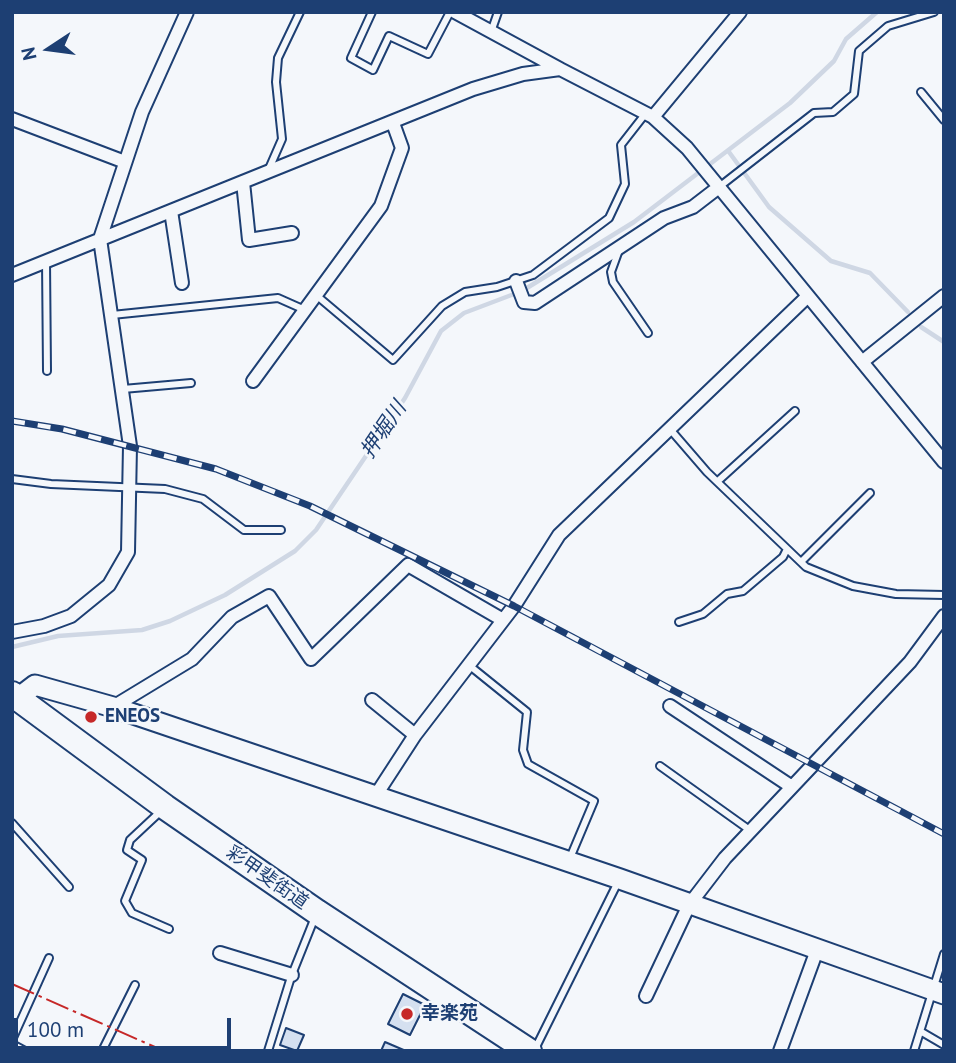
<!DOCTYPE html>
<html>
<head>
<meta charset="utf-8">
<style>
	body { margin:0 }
	#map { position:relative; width:956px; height:1063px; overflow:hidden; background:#f4f7fb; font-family:"PT Sans",sans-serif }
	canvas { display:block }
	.frame { position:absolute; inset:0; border:14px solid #1d3f73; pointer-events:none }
	.north { position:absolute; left:14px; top:14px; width:70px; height:70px; -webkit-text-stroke:5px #f4f7fb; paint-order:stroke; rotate:257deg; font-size:19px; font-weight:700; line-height:28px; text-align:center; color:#1d3f73 }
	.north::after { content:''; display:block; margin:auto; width:24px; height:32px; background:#1d3f73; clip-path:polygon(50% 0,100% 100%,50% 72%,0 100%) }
	.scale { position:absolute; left:14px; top:1018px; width:217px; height:32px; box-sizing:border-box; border:4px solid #1d3f73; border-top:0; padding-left:9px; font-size:21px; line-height:24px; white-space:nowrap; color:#1d3f73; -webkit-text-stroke:5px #f4f7fb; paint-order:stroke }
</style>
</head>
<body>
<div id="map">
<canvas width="956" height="1063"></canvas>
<div class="frame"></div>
<div class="north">N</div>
<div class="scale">100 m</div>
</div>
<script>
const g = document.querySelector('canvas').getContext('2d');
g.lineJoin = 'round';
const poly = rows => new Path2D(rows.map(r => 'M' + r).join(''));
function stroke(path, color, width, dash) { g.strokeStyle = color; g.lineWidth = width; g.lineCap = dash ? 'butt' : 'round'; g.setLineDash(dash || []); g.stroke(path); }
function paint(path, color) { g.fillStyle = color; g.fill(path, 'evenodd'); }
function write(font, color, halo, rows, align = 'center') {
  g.font = font + ' "PT Sans","Noto Sans JP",sans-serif'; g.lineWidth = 5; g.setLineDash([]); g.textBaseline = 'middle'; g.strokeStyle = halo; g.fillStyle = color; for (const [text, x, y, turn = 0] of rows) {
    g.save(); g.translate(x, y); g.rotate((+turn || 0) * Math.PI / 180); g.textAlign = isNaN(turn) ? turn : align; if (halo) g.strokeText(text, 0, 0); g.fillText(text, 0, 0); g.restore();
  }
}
const stream = poly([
	[729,152,769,207,831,261,870,273,908,312],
	[921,327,944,342],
	[12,647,58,636,142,630,170,621,225,595,295,551,316,530,405,398,441,331,464,313,522,291,634,222,790,103,834,61,846,39,877,12]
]);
const building = poly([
	[403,994,425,1005,410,1035,388,1024,403,994],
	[286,1028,304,1035,297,1051,280,1045,286,1028],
	[385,1042,406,1051,381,1051,385,1042]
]);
const lane = poly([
	[372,12,351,58,373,70,389,36,428,54,450,12],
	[491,32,498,12],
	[921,92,944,120],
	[268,171,282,139,276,82,278,58,300,12],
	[719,187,814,113,833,112,854,94,859,51,888,26,934,12],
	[619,250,611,272,613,282,648,333],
	[46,261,47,371],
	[316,295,393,360,442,306,465,292,497,287,533,275,609,218,625,184,621,145,646,113],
	[112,315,278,298,305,310],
	[123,389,191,383],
	[669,428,707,472,806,567,853,586,896,594,944,595],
	[12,479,51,484,165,489,203,499,244,530,281,530],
	[718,481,795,411],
	[801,562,870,493],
	[679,622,703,614,727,594,743,591,783,557,787,549],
	[470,666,527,712,523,750,528,764,594,801,570,858],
	[660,766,751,831],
	[161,811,130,840,127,850,142,860,125,901,132,913,169,929],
	[12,823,69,887],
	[920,1031,944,1045],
	[12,1040,49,958],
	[12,1044,25,1051],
	[535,1049,619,880],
	[102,1051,135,985],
	[268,1051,291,977,315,917],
	[914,1051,944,954]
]);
const street = poly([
	[455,12,560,69],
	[653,117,740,12],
	[12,119,125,162],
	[243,182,249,240,292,233],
	[171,211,182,283],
	[12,275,473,89,523,74,560,69,653,117,687,148,944,462],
	[516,281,524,302,535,303,664,218,693,207,719,187],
	[862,362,944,296],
	[253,381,381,206,402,148,393,123],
	[12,632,44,626,71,616,109,585,128,552,130,446,100,239,142,112,187,12],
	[372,700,415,735],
	[670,706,792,787],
	[113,707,192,659,232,617,269,596,311,659,408,565,503,620],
	[376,795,415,735,514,606,559,535,808,296],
	[220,953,292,975],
	[646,996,689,905,725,858,910,662,944,616],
	[780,1051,817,950]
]);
const secondary = poly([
	[18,698,35,685,113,707,620,879,944,994]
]);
const highway = poly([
	[12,694,165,807,317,912,529,1051]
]);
const rail = poly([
	[12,421,62,429,216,469,310,506,514,606,944,834]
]);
const power = poly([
	[12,984,164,1051]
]);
const markers = [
	[91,717,7,"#c62828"],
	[407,1014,7,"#c62828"]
];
const poiNames = [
	["ENEOS",105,717],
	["幸楽苑",421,1014]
];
const streetNames = [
	["彩甲斐街道",267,878,35]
];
const waterNames = [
	["押堀川",384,430,-56]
];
stroke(stream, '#cfd7e4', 4.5);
paint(building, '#d5e0f0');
stroke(building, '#1d3f73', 2);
stroke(lane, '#1d3f73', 10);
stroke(street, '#1d3f73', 16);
stroke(secondary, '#1d3f73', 23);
stroke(highway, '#1d3f73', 28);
stroke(lane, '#f4f7fb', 6);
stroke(street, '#f4f7fb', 12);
stroke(secondary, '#f4f7fb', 19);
stroke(highway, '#f4f7fb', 24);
stroke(rail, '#1d3f73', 7);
stroke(rail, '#f4f7fb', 4.5, [13]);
stroke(power, '#c62828', 2, [24, 5, 3.5, 5]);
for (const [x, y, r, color] of markers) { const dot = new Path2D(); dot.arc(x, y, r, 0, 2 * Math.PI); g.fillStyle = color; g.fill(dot); stroke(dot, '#f4f7fb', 2.5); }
write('bold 19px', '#1d3f73', '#f4f7fb', poiNames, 'left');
write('19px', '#1d3f73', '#f4f7fb', streetNames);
write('italic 21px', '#1d3f73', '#f4f7fb', waterNames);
</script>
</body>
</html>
